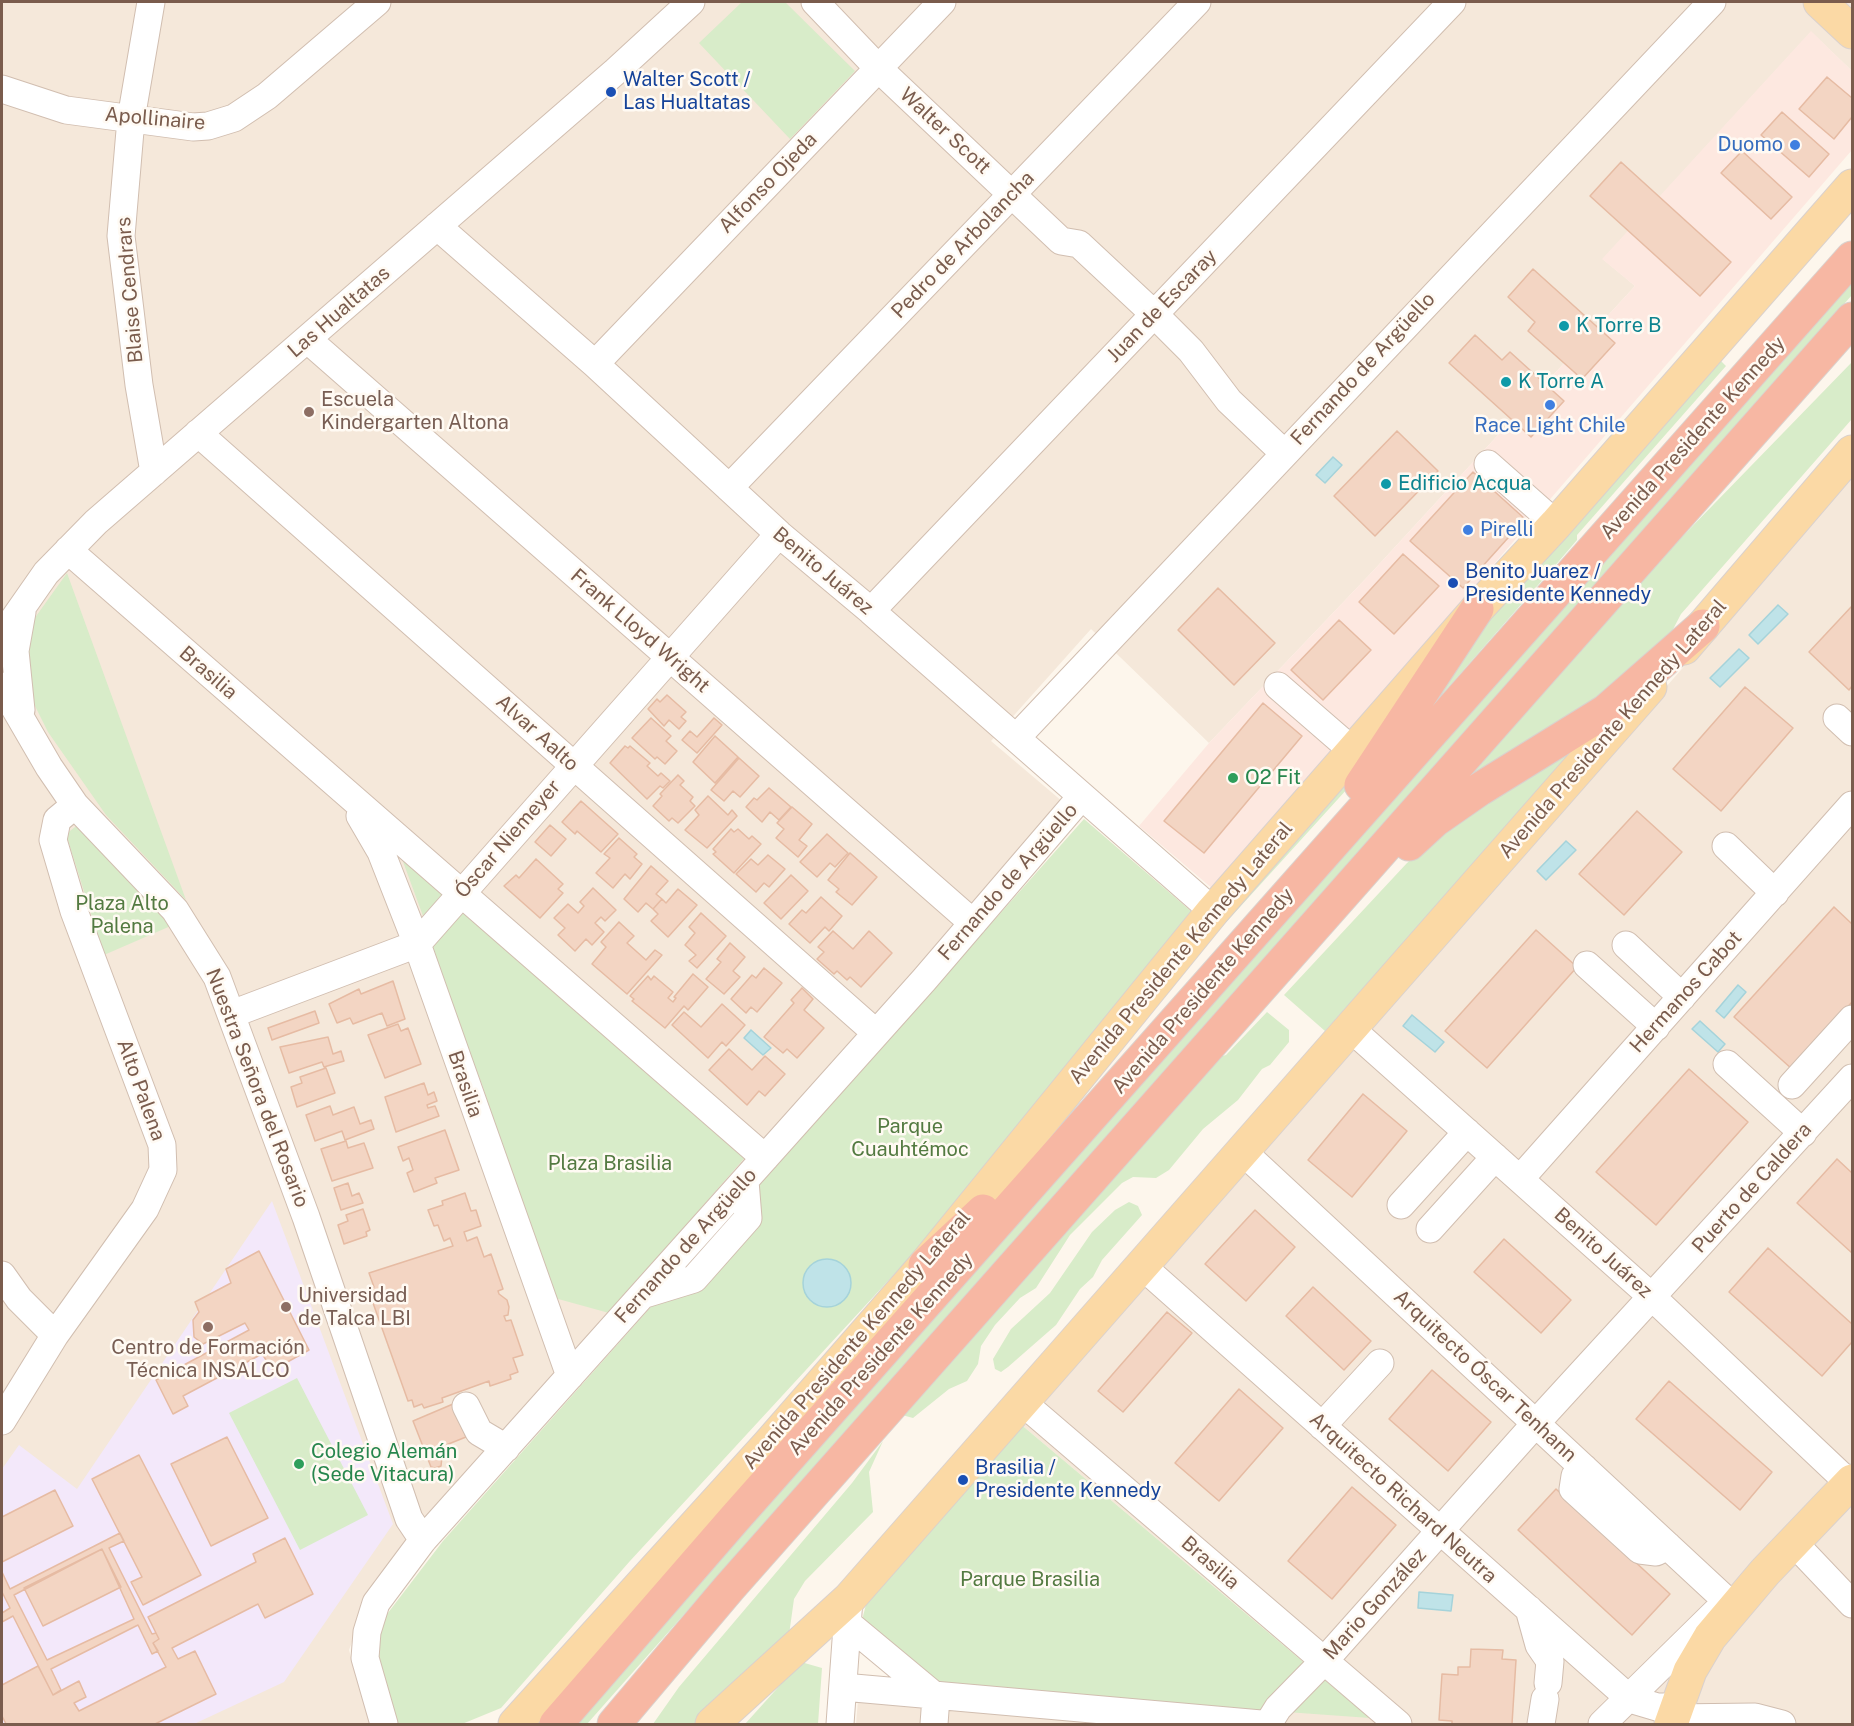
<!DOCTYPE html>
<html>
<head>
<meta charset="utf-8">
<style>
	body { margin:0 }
	#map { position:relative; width:1854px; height:1726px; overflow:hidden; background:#fdf6ec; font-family:"Public Sans",sans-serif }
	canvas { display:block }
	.frame { position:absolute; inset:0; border:3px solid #7a5c4d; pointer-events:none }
</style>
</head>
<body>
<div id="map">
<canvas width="1854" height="1726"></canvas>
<div class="frame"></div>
</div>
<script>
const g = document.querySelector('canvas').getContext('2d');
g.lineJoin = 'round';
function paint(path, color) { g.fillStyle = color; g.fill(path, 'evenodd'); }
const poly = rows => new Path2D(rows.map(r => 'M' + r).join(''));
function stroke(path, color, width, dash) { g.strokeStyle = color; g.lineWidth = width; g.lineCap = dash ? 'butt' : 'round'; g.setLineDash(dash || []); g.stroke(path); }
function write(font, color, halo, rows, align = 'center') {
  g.font = font + ' "Public Sans",sans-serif'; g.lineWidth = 5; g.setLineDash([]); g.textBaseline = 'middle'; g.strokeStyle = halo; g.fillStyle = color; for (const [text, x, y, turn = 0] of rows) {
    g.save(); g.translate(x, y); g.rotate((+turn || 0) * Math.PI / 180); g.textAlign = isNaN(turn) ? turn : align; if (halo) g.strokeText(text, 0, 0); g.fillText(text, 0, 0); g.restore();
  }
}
const residential = poly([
	[2,2,1852,2,1852,71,1811,32,1603,259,1635,286,1372,572,1209,743,1091,629,991,741,1063,802,375,1580,349,1650,370,1724,2,1724],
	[1852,476,1852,1724,856,1724,858,1700,951,1688,1369,1717,1018,1422]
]);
const commercial = poly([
	[1811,31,1852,71,1852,150,1213,889,1139,826,1209,743,1372,572,1635,286,1602,259]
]);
const education = poly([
	[272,1201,393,1524,284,1682,194,1724,2,1724,2,1469,19,1445,77,1489]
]);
const green = poly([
	[742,2,785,2,855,71,790,139,699,43],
	[1852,281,1852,295,587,1724,573,1724],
	[1719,359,1726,366,1577,535,1577,540,1553,568,1432,706,1438,677],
	[1852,362,1852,419,1681,614,1669,637,1614,693,1447,801,1679,540],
	[67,573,186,900,106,815,48,732,9,654],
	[1393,728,1348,788,1220,929,1214,923],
	[1579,745,1325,1031,1284,995,1407,863,1442,833],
	[1084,819,1199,918,969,1193,630,1561,501,1708,462,1724,398,1724,378,1660,381,1622,443,1541],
	[79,824,173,925,104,955,66,834],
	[398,848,448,889,423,916],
	[465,909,748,1154,609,1313,551,1297,482,1084,427,947],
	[1267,1012,1289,1030,1289,1042,1270,1065,1262,1069,1238,1100,1203,1129,1169,1170,1156,1178,1133,1177,1122,1183,1070,1235,1036,1288,1020,1298,995,1325,981,1346,978,1364,967,1381,949,1389,913,1418,902,1415,1219,1057,1226,1055],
	[1129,1202,1138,1206,1142,1215,1102,1260,1093,1277,1080,1289,1056,1325,1008,1367,1001,1372,995,1369,993,1359,1011,1329,1050,1293,1092,1232,1115,1210],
	[297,1378,368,1515,300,1550,229,1413],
	[1018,1422,1370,1718,951,1688,936,1683,861,1624,871,1585],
	[883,1441,869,1472,873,1512,805,1581,794,1599,789,1635,767,1658,694,1724,653,1724,679,1687,852,1483],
	[801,1662,822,1668,818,1724,745,1724]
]);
const water = poly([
	[1333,457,1342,465,1325,483,1316,475,1333,457],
	[1778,605,1788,614,1758,644,1749,635,1778,605],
	[1739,649,1749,658,1720,687,1710,678,1739,649],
	[1566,841,1576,850,1546,880,1537,871,1566,841],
	[1738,985,1746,992,1724,1018,1716,1011,1738,985],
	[1412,1015,1444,1042,1435,1052,1403,1026,1412,1015],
	[1700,1021,1725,1044,1718,1052,1692,1029,1700,1021],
	[751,1030,771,1048,763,1055,744,1038,751,1030],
	'803 1283a24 24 0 1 1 48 0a24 24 0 1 1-48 0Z',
	[1419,1592,1453,1595,1451,1611,1418,1608,1419,1592]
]);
const building = poly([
	[1827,77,1852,98,1852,117,1834,139,1799,109,1827,77],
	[1782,112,1829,154,1809,177,1761,135,1782,112],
	[1742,151,1792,197,1771,219,1721,173,1742,151],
	[1621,162,1731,262,1700,296,1590,196,1621,162],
	[1533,269,1615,343,1582,379,1528,331,1535,322,1508,297,1533,269],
	[1475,335,1502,360,1510,352,1564,401,1531,437,1449,363,1475,335],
	[1397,431,1438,471,1375,536,1334,496,1397,431],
	[1473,472,1525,519,1463,588,1410,541,1473,472],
	[1403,554,1439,586,1394,634,1359,602,1403,554],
	[1218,588,1275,643,1234,685,1178,630,1218,588],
	[1852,606,1852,686,1849,690,1809,652,1852,606],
	[1339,620,1371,650,1323,700,1291,670,1339,620],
	[1745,687,1793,728,1721,811,1673,769,1745,687],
	[667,695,686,712,681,717,686,721,679,729,669,720,664,726,648,709,657,699,660,702,667,695],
	[1263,703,1302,736,1204,853,1164,821,1263,703],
	[651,718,671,736,666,741,677,751,665,764,657,757,655,759,632,738,651,718],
	[714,718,722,725,697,753,682,740,690,731,697,737,714,718],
	[715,736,738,757,715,783,693,762,715,736],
	[625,746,628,748,630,746,650,763,647,766,658,776,661,773,670,781,663,788,660,786,647,799,610,763,625,746],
	[739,758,759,776,740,797,733,791,724,801,711,790,739,758],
	[678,775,684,781,680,785,693,797,690,801,695,806,678,823,672,818,669,821,653,806,662,796,660,794,678,775],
	[769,788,791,807,779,820,770,812,762,822,746,807,754,798,757,800,769,788],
	[708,796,728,815,732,810,737,816,707,848,685,830,699,815,695,810,708,796],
	[581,801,618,834,601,852,577,831,575,834,562,822,581,801],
	[792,807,812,824,799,840,807,846,798,857,776,838,784,829,777,823,792,807],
	[1637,811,1682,852,1624,915,1579,874,1637,811],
	[550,825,566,839,551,856,535,842,550,825],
	[731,829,734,832,738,829,749,839,752,836,761,844,734,873,713,854,716,852,713,849,731,829],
	[827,834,848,853,835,867,830,863,817,877,800,862,827,834],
	[619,838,637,854,634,857,642,864,630,879,625,874,613,888,596,873,610,858,604,854,619,838],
	[850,853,877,877,852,905,836,892,839,889,828,880,850,853],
	[768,855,785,869,769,887,764,883,756,892,736,874,751,859,758,865,768,855],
	[536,859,563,884,558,889,563,893,540,918,504,886,516,875,519,878,536,859],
	[651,866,668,881,656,894,662,899,653,909,646,903,638,912,624,899,651,866],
	[791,875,808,891,781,919,764,903,791,875],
	[593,888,616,910,605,921,601,917,595,923,604,932,592,945,586,939,575,951,558,935,565,928,554,918,568,904,578,913,584,906,580,902,593,888],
	[678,889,697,905,668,937,651,921,658,914,653,909,662,899,666,903,678,889],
	[821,897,842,916,829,931,825,927,810,943,789,924,802,910,806,913,821,897],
	[1834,907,1852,924,1852,1002,1792,1069,1734,1017,1834,907],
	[701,913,726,936,697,968,689,961,696,955,685,945,695,933,689,927,701,913],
	[619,922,634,936,627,943,646,960,655,950,662,955,627,994,592,964,606,947,601,942,619,922],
	[1536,930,1577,967,1487,1068,1445,1031,1536,930],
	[833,931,853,949,869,931,892,953,861,987,850,977,847,980,837,971,834,974,817,959,824,952,818,947,833,931],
	[730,943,745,957,733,971,740,977,724,994,706,979,721,962,717,959,730,943],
	[764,968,782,983,757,1012,751,1007,746,1013,731,999,752,975,756,978,764,968],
	[693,974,708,987,688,1010,684,1006,665,1028,632,1001,634,999,630,996,648,976,651,980,654,976,673,992,668,998,673,1002,676,998,674,997,693,974],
	[393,981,405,1019,387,1026,382,1013,353,1024,350,1018,337,1023,329,1004,359,989,361,994,393,981],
	[802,988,813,999,804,1010,824,1028,797,1058,787,1049,783,1053,764,1037,794,1003,791,1000,802,988],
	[722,1004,745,1025,726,1046,722,1042,708,1058,672,1025,684,1012,701,1027,722,1004],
	[315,1011,319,1023,272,1040,268,1028,315,1011],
	[398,1024,401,1031,408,1028,421,1064,385,1078,368,1035,398,1024],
	[328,1037,333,1054,341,1051,344,1061,324,1067,322,1062,289,1073,280,1047,328,1037],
	[729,1049,752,1070,765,1056,785,1074,765,1096,759,1091,747,1105,709,1070,729,1049],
	[326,1068,335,1093,297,1107,291,1087,302,1083,300,1077,326,1068],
	[1689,1069,1748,1122,1656,1225,1596,1172,1689,1069],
	[424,1083,428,1095,434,1092,437,1101,427,1105,428,1108,435,1106,439,1116,396,1132,385,1097,424,1083],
	[1363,1094,1407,1131,1352,1197,1308,1160,1363,1094],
	[330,1106,333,1115,354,1107,360,1124,371,1120,374,1129,345,1140,342,1131,315,1141,306,1115,330,1106],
	[445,1130,459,1170,435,1178,437,1183,414,1192,407,1173,413,1170,409,1158,403,1161,398,1147,445,1130],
	[346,1141,348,1148,364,1143,373,1168,332,1181,321,1149,346,1141],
	[1837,1159,1852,1173,1852,1253,1797,1203,1837,1159],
	[348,1183,352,1196,359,1193,363,1203,341,1210,334,1188,348,1183],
	[465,1193,471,1211,476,1210,481,1226,464,1232,467,1241,477,1237,484,1257,491,1254,503,1289,498,1291,499,1294,507,1300,509,1307,508,1315,504,1316,506,1321,511,1320,523,1355,513,1358,518,1372,510,1375,511,1379,490,1386,489,1381,442,1398,443,1402,424,1408,422,1404,414,1407,412,1400,408,1401,368,1289,374,1287,369,1273,453,1246,450,1238,444,1241,438,1225,434,1226,428,1210,443,1205,442,1201,465,1193],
	[363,1209,370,1230,366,1232,367,1236,344,1244,338,1225,348,1221,346,1215,363,1209],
	[1255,1210,1295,1247,1246,1301,1205,1264,1255,1210],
	[1504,1239,1571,1300,1541,1333,1474,1272,1504,1239],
	[1768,1248,1852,1324,1852,1342,1822,1376,1729,1292,1768,1248],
	[259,1251,309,1350,273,1370,262,1354,183,1396,188,1406,173,1414,156,1380,249,1330,245,1323,203,1344,194,1337,193,1320,199,1312,195,1302,231,1283,226,1269,259,1251],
	[1313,1287,1371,1341,1344,1370,1286,1316,1313,1287],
	[1167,1312,1192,1333,1123,1412,1098,1391,1167,1312],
	[1432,1370,1491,1422,1448,1471,1389,1419,1432,1370],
	[1669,1381,1772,1472,1740,1510,1636,1419,1669,1381],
	[1239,1389,1283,1428,1219,1501,1175,1463,1239,1389],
	[453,1404,466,1437,446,1445,449,1454,442,1457,441,1466,435,1468,431,1467,413,1421,453,1404],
	[227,1437,268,1518,211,1546,171,1464,227,1437],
	[139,1455,201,1575,143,1605,131,1582,142,1577,92,1479,139,1455],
	[1352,1487,1396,1525,1332,1599,1288,1561,1352,1487],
	[1556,1489,1670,1594,1632,1635,1518,1530,1556,1489],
	[55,1490,73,1526,2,1562,2,1517,55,1490],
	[120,1533,124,1541,109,1548,152,1634,156,1633,159,1639,153,1643,158,1651,152,1654,138,1625,51,1669,61,1690,53,1695,13,1616,2,1622,2,1613,10,1608,2,1592,2,1572,10,1589,120,1533],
	[102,1549,134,1619,47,1660,14,1595,102,1549],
	[285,1538,313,1594,265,1618,258,1604,172,1648,178,1659,195,1651,216,1694,155,1724,6,1724,2,1716,2,1685,38,1666,53,1695,79,1681,86,1697,74,1703,79,1711,166,1667,153,1643,159,1639,148,1617,256,1562,253,1554,285,1538],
	[102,1549,121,1587,43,1626,24,1588,102,1549],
	[1471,1649,1503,1650,1502,1659,1516,1660,1512,1724,1452,1724,1452,1721,1439,1720,1442,1674,1458,1675,1458,1667,1470,1667,1471,1649]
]);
const minor = poly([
	[151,2,131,119,121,236,139,385,154,472],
	[815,2,878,68,1061,241,1079,244,1154,314,1191,351,1229,401,1284,453],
	[2,89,66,110,193,127,208,126,234,118,267,96,377,2],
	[437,226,595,364,779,534,871,611,1213,911],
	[307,339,973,923],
	[595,364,942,2],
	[198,433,875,1032],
	[1488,464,1556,524],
	[729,488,1197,2],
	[68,550,765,1158],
	[871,611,1452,2],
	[2,636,46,573,96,522,616,71,691,2],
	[2,686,49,767,75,805,175,910,217,977,306,1217,409,1519,423,1540],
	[1278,686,1353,751],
	[21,710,15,651,22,612],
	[1837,718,1852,732],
	[1016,738,1712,2],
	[360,816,381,852,417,944,570,1376],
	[1726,846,1775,893],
	[1626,945,1682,997],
	[1587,965,1656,1027],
	[232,1014,417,944,779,534],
	[1350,1028,1652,1297,1850,1484],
	[1727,1064,1803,1133],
	[1792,1085,1852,1019],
	[1242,1151,1727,1601],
	[1520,1179,1852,805],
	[1401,1205,1467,1132],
	[1430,1229,1495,1157],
	[1142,1266,1630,1699,1657,1707,1676,1707],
	[2,1275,19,1299,55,1335],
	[645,1294,694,1279,748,1218,745,1181],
	[1022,1402,1398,1724],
	[466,1406,479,1432,506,1448],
	[2,1421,55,1335,145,1209,163,1170,162,1145,74,911,53,840,57,820,75,805],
	[1322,1426,1380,1363],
	[1584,1468,1575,1476,1573,1489,1640,1550,1656,1552,1668,1546],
	[1795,1544,1852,1604],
	[1529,1609,1539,1645,1550,1661,1548,1683],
	[847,1623,936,1697],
	[843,1687,1261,1724],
	[1672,1718,1755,1717,1782,1724],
	[384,1724,365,1658,367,1632,376,1603,423,1540,924,980,1081,797],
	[840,1724,849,1599],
	[934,1724,936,1697],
	[1268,1724,1278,1708,1324,1661,1536,1423,1852,1078],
	[1541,1724,1545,1699],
	[1602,1724,1716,1612]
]);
const major = poly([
	[1820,2,1852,32],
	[1684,648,1852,452],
	[515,1724,769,1444,925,1265,1213,911,1477,609,1556,524,1852,186],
	[712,1724,849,1599,1650,687],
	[1671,1724,1690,1671,1710,1637,1765,1572,1852,1481]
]);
const highway = poly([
	[1361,785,1477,609],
	[1409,844,1434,821,1480,789,1606,711,1703,626],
	[925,1265,983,1211],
	[556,1724,735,1518,1852,258],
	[614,1724,729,1588,1852,319]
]);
const markers = [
	[611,92,6,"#1a4fb4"],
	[1795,145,6,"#3f7fe0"],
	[1564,326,6,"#0f9aa8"],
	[1506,382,6,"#0f9aa8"],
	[1550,405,6,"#3f7fe0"],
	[309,412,6,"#8d6e63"],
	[1386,484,6,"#0f9aa8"],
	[1468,530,6,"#3f7fe0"],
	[1453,583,6,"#1a4fb4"],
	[1233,778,6,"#2e9e5b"],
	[286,1307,6,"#8d6e63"],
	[208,1327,6,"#8d6e63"],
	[299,1464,6,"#2e9e5b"],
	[963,1480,6,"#1a4fb4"]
];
const transitNames = [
	["Walter Scott /",623,80],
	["Las Hualtatas",623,103],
	["Benito Juarez /",1465,572],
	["Presidente Kennedy",1465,595],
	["Brasilia /",975,1468],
	["Presidente Kennedy",975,1491]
];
const streetNames = [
	["Apollinaire",155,119,5],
	["Walter Scott",945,131,43],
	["Alfonso Ojeda",768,183,-46],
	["Pedro de Arbolancha",963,245,-46],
	["Blaise Cendrars",130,290,-95],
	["Juan de Escaray",1162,306,-46],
	["Las Hualtatas",339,312,-41],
	["Fernando de Argüello",1363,369,-47],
	["Avenida Presidente Kennedy",1693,438,-48],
	["Benito Juárez",823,571,40],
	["Frank Lloyd Wright",640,631,41],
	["Brasilia",208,673,41],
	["Avenida Presidente Kennedy Lateral",1613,729,-49],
	["Alvar Aalto",537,733,42],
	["Óscar Niemeyer",508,839,-49],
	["Fernando de Argüello",1008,882,-49],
	["Avenida Presidente Kennedy Lateral",1181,953,-50],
	["Avenida Presidente Kennedy",1203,991,-49],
	["Hermanos Cabot",1686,992,-48],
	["Brasilia",465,1084,71],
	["Nuestra Señora del Rosario",257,1088,69],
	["Alto Palena",141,1090,70],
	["Puerto de Caldera",1752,1188,-48],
	["Fernando de Argüello",686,1246,-48],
	["Benito Juárez",1603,1253,42],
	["Avenida Presidente Kennedy Lateral",857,1340,-49],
	["Avenida Presidente Kennedy",881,1354,-48],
	["Arquitecto Óscar Tenhann",1485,1376,43],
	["Arquitecto Richard Neutra",1403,1498,42],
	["Brasilia",1210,1563,41],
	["Mario González",1375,1604,-48]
];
const shopNames = [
	["Duomo",1783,145],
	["Race Light Chile",1550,426,"center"],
	["Pirelli",1480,530,"left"]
];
const cultureNames = [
	["K Torre B",1576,326],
	["K Torre A",1518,382],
	["Edificio Acqua",1398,484]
];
const educationNames = [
	["Escuela",321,400],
	["Kindergarten Altona",321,423],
	["Universidad",298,1296],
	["de Talca LBI",298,1319],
	["Centro de Formación",208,1348,"center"],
	["Técnica INSALCO",208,1371,"center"]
];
const leisureNames = [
	["O2 Fit",1245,778],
	["Colegio Alemán",311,1452],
	["(Sede Vitacura)",311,1475]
];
const parkNames = [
	["Plaza Alto",122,904],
	["Palena",122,927],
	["Parque",910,1127],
	["Cuauhtémoc",910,1150],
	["Plaza Brasilia",610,1164],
	["Parque Brasilia",1030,1580]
];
paint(residential, '#f5e8da');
paint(commercial, '#fde8e0');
paint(education, '#f3e8fa');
paint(green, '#d8ecc9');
paint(water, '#bfe3e8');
stroke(water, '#a5d3da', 1.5);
paint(building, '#f3d5c3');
stroke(building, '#e6bba3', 1.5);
stroke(minor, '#d1beb0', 29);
stroke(major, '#dad1cd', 35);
stroke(highway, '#dad1cd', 35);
stroke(minor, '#fff', 27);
stroke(major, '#fbd9a5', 33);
stroke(highway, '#f7b7a3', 33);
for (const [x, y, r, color] of markers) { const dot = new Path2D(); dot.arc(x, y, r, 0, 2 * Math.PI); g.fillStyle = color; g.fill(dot); stroke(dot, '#fffaf3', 2); }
write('20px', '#164399', '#fffaf3', transitNames, 'left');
write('20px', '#7a5c4d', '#fffaf3', streetNames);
write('20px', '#366cbe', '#fffaf3', shopNames, 'right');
write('20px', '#0d838f', '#fffaf3', cultureNames, 'left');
write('20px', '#785e54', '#fffaf3', educationNames, 'left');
write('20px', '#27864d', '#fffaf3', leisureNames, 'left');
write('20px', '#537a41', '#fffaf3', parkNames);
</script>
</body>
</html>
